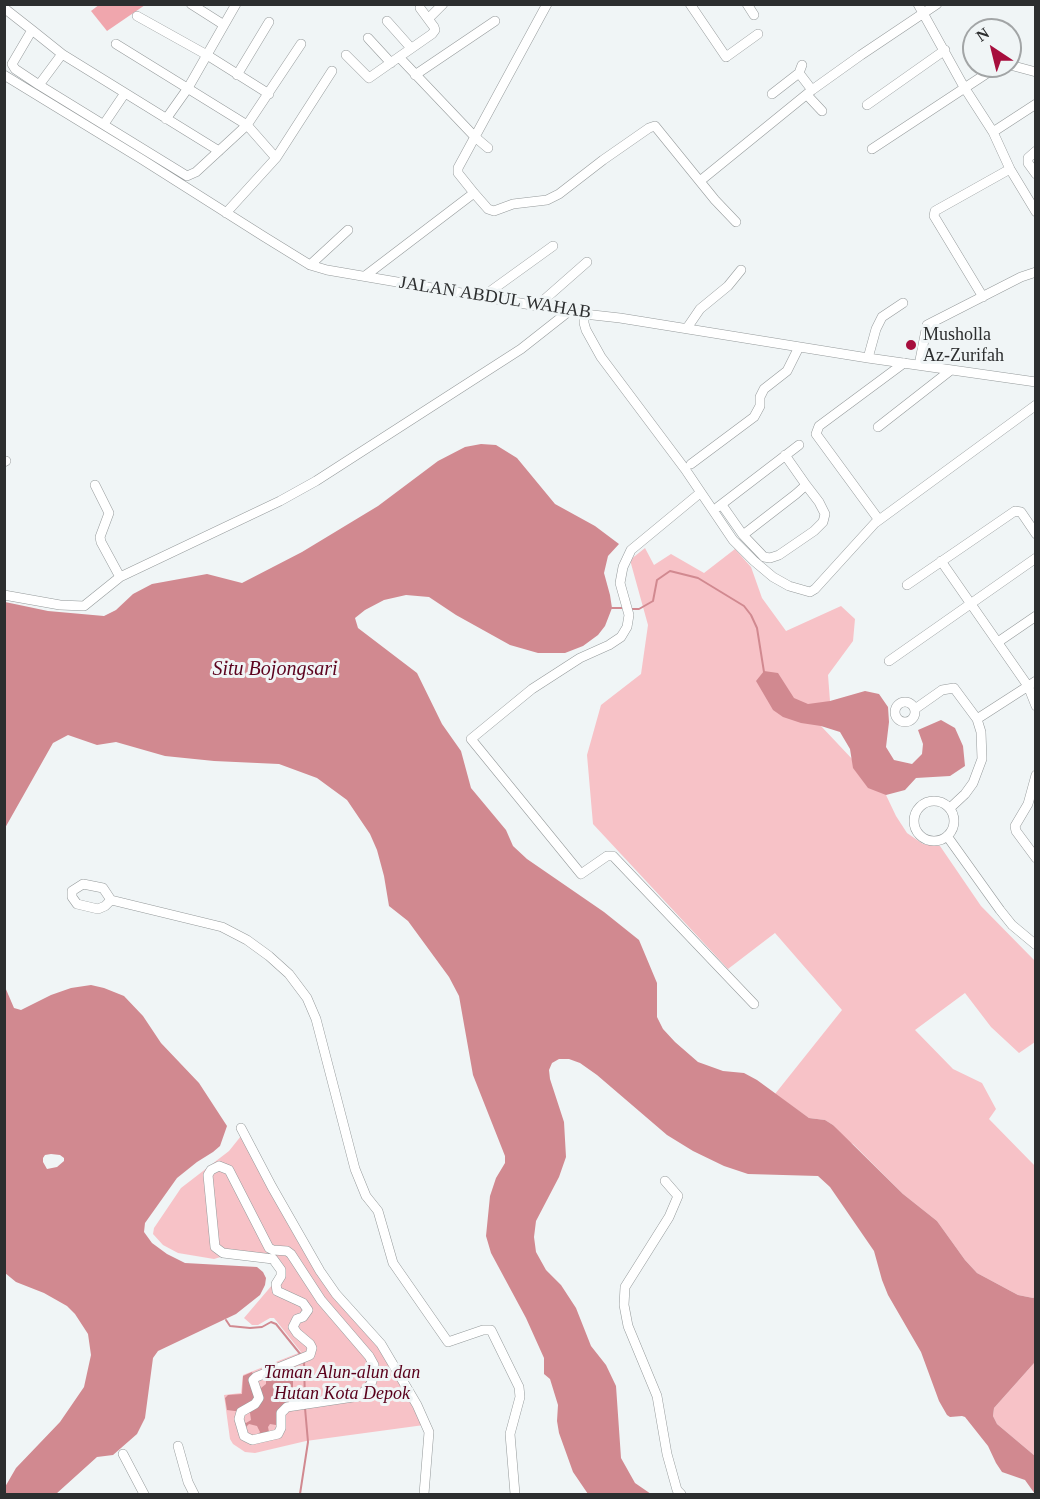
<!DOCTYPE html>
<html>
<head>
<meta charset="utf-8">
<style>
	body { margin:0 }
	#map { position:relative; width:1040px; height:1499px; overflow:hidden; background:#f0f5f6; font-family:Georgia,serif }
	canvas { display:block }
	.frame { position:absolute; inset:0; border:6px solid #2c2e2f; pointer-events:none }
	.north { position:absolute; left:962px; top:18px; width:60px; height:60px; box-sizing:border-box; background:#f0f5f6; border:2px solid #a2a5a6; border-radius:50%; rotate:325deg; font-size:16px; font-weight:700; line-height:24px; text-align:center; color:#2c2e2f }
	.north::after { content:''; display:block; margin:auto; width:21px; height:27px; background:#a70e3d; clip-path:polygon(50% 0,100% 100%,50% 72%,0 100%) }
</style>
</head>
<body>
<div id="map">
<canvas width="1040" height="1499"></canvas>
<div class="frame"></div>
<div class="north">N</div>
</div>
<script>
const g = document.querySelector('canvas').getContext('2d');
g.lineJoin = 'round';
function paint(path, color) { g.fillStyle = color; g.fill(path, 'evenodd'); }
const poly = rows => new Path2D(rows.map(r => 'M' + r).join(''));
function stroke(path, color, width, dash) { g.strokeStyle = color; g.lineWidth = width; g.lineCap = dash ? 'butt' : 'round'; g.setLineDash(dash || []); g.stroke(path); }
function write(font, color, halo, rows, align = 'center') {
  g.font = font + ' Georgia,serif'; g.lineWidth = 6; g.setLineDash([]); g.textBaseline = 'middle'; g.strokeStyle = halo; g.fillStyle = color; for (const [text, x, y, turn = 0] of rows) {
    g.save(); g.translate(x, y); g.rotate((+turn || 0) * Math.PI / 180); g.textAlign = isNaN(turn) ? turn : align; if (halo) g.strokeText(text, 0, 0); g.fillText(text, 0, 0); g.restore();
  }
}
const green = poly([
	[645,548,654,565,671,554,704,573,735,549,751,567,762,598,786,631,841,606,855,619,853,641,828,675,830,701,821,726,886,795,896,816,907,833,923,844,940,846,981,906,1035,961,1035,1042,1019,1053,991,1027,965,993,915,1030,953,1069,982,1083,996,1109,989,1119,1035,1166,1035,1297,1033,1298,1018,1295,977,1273,965,1260,937,1221,903,1194,853,1144,848,1142,833,1125,825,1120,809,1118,775,1094,842,1010,775,933,728,969,593,824,587,755,601,705,641,674,648,625,630,560],
	[241,1136,297,1240,334,1299,359,1324,379,1347,424,1425,306,1441,255,1453,245,1452,233,1444,230,1439,224,1395,241,1393,243,1375,301,1352,274,1318,270,1318,258,1325,252,1325,244,1318,273,1284,278,1274,274,1264,224,1256,214,1259,178,1253,163,1245,153,1234,154,1228,181,1188,229,1151],
	[1035,1362,1035,1456,997,1424,993,1416,994,1408]
]);
const forest = poly([
	[100,4,145,4,145,5,107,31,91,11]
]);
const water = poly([
	[481,444,496,445,517,458,555,504,595,526,619,544,608,556,604,573,610,595,612,608,605,626,598,635,583,646,565,653,538,653,510,645,456,615,429,597,406,595,384,600,365,610,355,618,358,628,417,673,442,724,461,751,471,788,506,830,513,846,527,859,604,912,639,940,657,983,657,1017,663,1029,675,1042,698,1062,723,1071,744,1073,757,1080,809,1118,825,1120,833,1125,903,1194,937,1221,965,1260,977,1273,1018,1295,1033,1298,1035,1297,1035,1362,994,1408,993,1416,997,1424,1035,1456,1035,1494,1025,1480,1002,1472,996,1463,988,1446,965,1417,962,1416,950,1417,947,1415,939,1401,921,1352,888,1295,882,1280,874,1251,830,1187,818,1176,748,1174,724,1166,693,1151,667,1135,597,1075,580,1063,569,1059,559,1059,552,1063,549,1070,550,1079,564,1122,566,1157,559,1177,536,1221,534,1237,536,1252,546,1270,561,1285,576,1308,591,1346,606,1365,616,1386,621,1458,635,1483,651,1494,588,1494,573,1472,559,1433,557,1421,558,1405,550,1379,544,1374,544,1358,526,1318,491,1253,486,1236,490,1196,496,1178,505,1163,505,1156,473,1075,459,996,449,977,408,921,389,906,384,876,377,850,370,834,347,800,317,778,279,764,214,761,165,756,116,742,97,745,68,735,53,743,5,828,5,602,48,611,104,616,116,610,133,594,152,584,207,574,242,583,302,552,378,506,438,461,465,447],
	[764,671,778,673,794,698,808,704,830,701,865,691,879,694,888,707,889,722,886,747,894,760,912,764,922,754,923,744,918,730,941,720,955,728,963,746,965,766,950,776,916,778,905,790,886,795,868,788,853,768,850,749,840,732,821,726,801,723,783,717,773,710,756,681],
	[91,985,104,988,124,996,143,1016,161,1043,199,1083,227,1126,220,1146,213,1152,197,1162,177,1178,145,1223,144,1232,152,1243,167,1254,185,1263,257,1267,263,1272,266,1278,265,1285,260,1295,236,1314,158,1351,153,1358,145,1418,137,1434,113,1455,97,1457,56,1494,5,1494,5,1487,16,1468,60,1422,84,1387,91,1355,88,1334,75,1314,67,1306,44,1293,16,1282,5,1273,5,987,14,1008,21,1010,51,995,71,988],
	[51,1154,60,1155,64,1158,64,1161,57,1167,47,1169,43,1162,43,1158,45,1155],
	[279,1370,285,1379,293,1381,293,1404,285,1404,281,1407,276,1416,276,1425,270,1424,268,1427,269,1432,256,1437,260,1432,257,1426,249,1424,244,1429,242,1421,246,1423,251,1420,250,1413,227,1410,225,1398,228,1395,242,1394,243,1376,252,1372,261,1388,266,1384,266,1381,261,1378]
]);
const stream = poly([
	[612,608,624,608],
	[629,609,639,609,653,601,657,580,670,571,698,578,744,606,751,615,757,628,764,672],
	[226,1320,230,1326,250,1328,262,1327,271,1322,276,1324,301,1355],
	[304,1361,305,1403],
	[300,1494,308,1442,305,1408]
]);
const minor = poly([
	[191,4,224,25],
	[547,4,458,168,458,173,474,193,488,209,494,211,513,204,547,200,559,194,603,160,649,128,655,126,715,200,736,222],
	[690,4,726,57,758,34],
	[747,4,754,15],
	[918,4,964,87,993,132,1010,169,1036,212],
	[4,8,32,30],
	[420,8,434,27,435,30,432,34,399,57,475,137,488,148],
	[137,16,207,55,269,94],
	[428,19,443,4],
	[387,21,411,48],
	[368,38,391,63],
	[116,44,247,125,276,158],
	[62,54,32,30,12,64,15,69,39,85,187,176,196,172,247,125,301,44],
	[346,55,369,78,399,57],
	[802,65,799,73,812,90],
	[1010,65,1036,72],
	[4,75,143,160,263,236,310,265,327,270,584,314,620,318,868,358,1036,382],
	[237,75,269,22],
	[415,75,495,21],
	[39,85,62,54,219,151],
	[772,94,799,73],
	[807,95,822,111],
	[867,105,945,50],
	[166,119,188,88,236,4],
	[104,124,125,93],
	[993,132,1036,104],
	[872,149,998,66],
	[1036,151,1028,158,1028,163,1036,174],
	[700,181,812,90,861,55,937,4],
	[226,213,276,158,332,71],
	[310,265,348,230],
	[365,276,474,193],
	[983,297,934,216,935,211,1010,169],
	[481,298,553,246],
	[537,306,587,262],
	[584,314,584,323,586,330,601,357,685,469,733,540,754,561,773,577,789,586,810,592,815,589,875,523,1036,405],
	[687,328,700,309,728,286,741,270],
	[868,358,876,329,882,317,903,303],
	[919,365,927,325,1021,277,1036,272],
	[878,427,951,370],
	[4,462,6,461],
	[691,464,754,417,760,406,760,397,764,389,787,371,799,347],
	[95,485,109,513,100,537,101,542,120,577],
	[700,493,631,550,623,567,620,583,629,615,627,627,621,637,609,645,580,658,532,689,471,739,581,874,607,856,613,856,754,1004],
	[722,505,743,535,796,494,806,485,785,455],
	[718,507,799,445],
	[879,520,816,434,819,426,904,363],
	[743,535,764,557,770,558,779,555,814,531,823,522,825,514,819,502,806,485],
	[941,561,1028,686,1036,706],
	[907,585,1015,511,1021,512,1036,534],
	[4,595,60,605,84,606,120,577,280,501,316,481,521,349,568,312],
	[998,642,1036,616],
	[889,661,1036,558],
	'895 712a10 10 0 1 1 20 0a10 10 0 1 1-20 0Z',
	[915,709,942,690,954,688,977,719],
	[1036,775,1028,804,1015,826,1016,831,1036,858],
	'914 821a20 20 0 1 1 40 0a20 20 0 1 1-40 0Z',
	[950,808,965,794,973,783,982,759,981,732,977,719,1036,681],
	[947,836,1000,910,1012,925,1036,945],
	[83,884,103,888,111,900,105,906,98,909,77,904,72,897,72,891,83,884],
	[111,900,222,927,247,940,269,956,289,974,307,998,316,1019,355,1169,366,1196,378,1211,393,1263,448,1342,483,1330,491,1330,519,1387,520,1397,510,1434,515,1494],
	[241,1128,272,1187,320,1271,336,1294,381,1344,417,1405,429,1432,424,1494],
	[219,1166,229,1170,269,1248,273,1250,287,1251,291,1254,321,1300,369,1356,374,1365,374,1375,371,1384,360,1396,287,1407,281,1413,281,1428,278,1434,252,1440,244,1436,239,1419,241,1412,255,1404,259,1398,253,1380,256,1377,310,1355,312,1348,310,1344,297,1333,293,1327,297,1319,303,1317,308,1310,303,1303,277,1291,276,1284,281,1276,281,1270,273,1259,223,1253,215,1247,208,1175,211,1170,219,1166],
	[665,1181,678,1196,669,1217,625,1287,624,1305,628,1326,657,1396,667,1454,677,1490,681,1494],
	[178,1446,188,1482,194,1494],
	[123,1454,144,1494]
]);
const markers = [
	[911,345,6,"#a70e3d"]
];
const streetNames = [
	["JALAN ABDUL WAHAB",495,298,9]
];
const poiNames = [
	["Musholla",923,335],
	["Az-Zurifah",923,356]
];
const parkNames = [
	["Taman Alun-alun dan",342,1373],
	["Hutan Kota Depok",342,1394]
];
const waterNames = [
	["Situ Bojongsari",275,670]
];
paint(green, '#f7c2c7');
paint(forest, '#f0a6ad');
paint(water, '#d18990');
stroke(stream, '#d18990', 2);
stroke(minor, '#959a9b', 10);
stroke(minor, '#fff', 9);
for (const [x, y, r, color] of markers) { const dot = new Path2D(); dot.arc(x, y, r, 0, 2 * Math.PI); g.fillStyle = color; g.fill(dot); stroke(dot, '#f0f5f6', 2); }
write('18px', '#2c2e2f', '#f0f5f6', streetNames);
write('18px', '#2c2e2f', '#f0f5f6', poiNames, 'left');
write('italic 18px', '#59001b', '#f0f5f6', parkNames);
write('italic 20px', '#5c031e', '#f0f5f6', waterNames);
</script>
</body>
</html>
